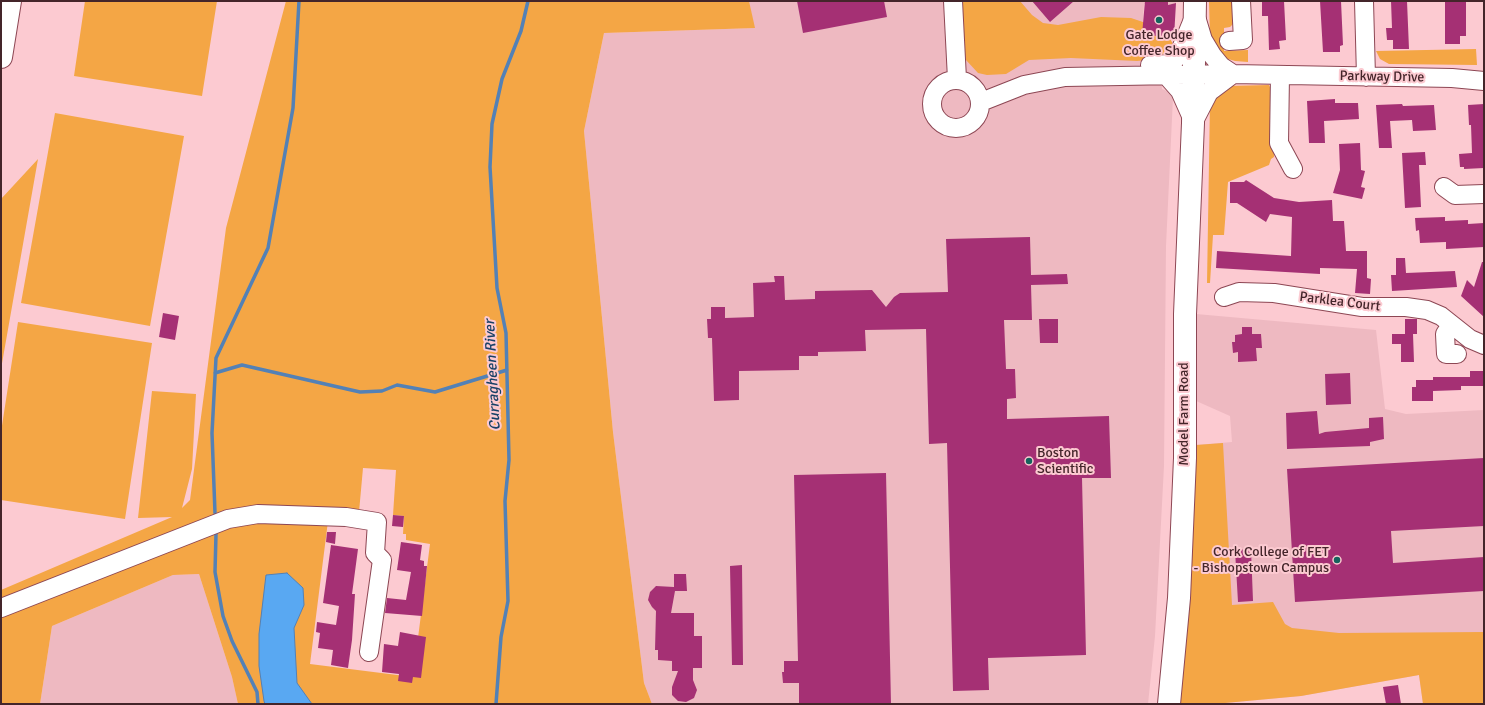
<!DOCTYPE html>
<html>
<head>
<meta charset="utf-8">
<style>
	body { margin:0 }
	#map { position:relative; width:1485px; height:705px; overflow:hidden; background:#fccad1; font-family:Signika,sans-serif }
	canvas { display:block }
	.frame { position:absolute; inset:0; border:2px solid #44252a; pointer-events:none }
</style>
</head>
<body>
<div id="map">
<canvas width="1485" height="705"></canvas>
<div class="frame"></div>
</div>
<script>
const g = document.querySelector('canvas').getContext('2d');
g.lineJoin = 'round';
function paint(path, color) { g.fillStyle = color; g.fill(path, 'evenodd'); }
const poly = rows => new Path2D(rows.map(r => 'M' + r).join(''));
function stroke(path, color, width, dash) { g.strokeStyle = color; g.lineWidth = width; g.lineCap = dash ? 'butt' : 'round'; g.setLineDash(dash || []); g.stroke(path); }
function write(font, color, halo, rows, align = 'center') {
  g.font = font + ' Signika,sans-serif'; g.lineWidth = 4; g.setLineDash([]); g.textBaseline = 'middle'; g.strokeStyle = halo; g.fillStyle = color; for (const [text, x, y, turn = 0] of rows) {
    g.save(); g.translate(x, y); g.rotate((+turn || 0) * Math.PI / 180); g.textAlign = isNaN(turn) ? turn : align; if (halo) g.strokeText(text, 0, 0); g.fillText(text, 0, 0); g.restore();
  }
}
const built = poly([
	[749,1,1176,1,1176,3,1168,5,1144,4,1142,35,1174,37,1167,47,1160,51,1162,89,1169,92,1173,97,1166,246,1164,466,1155,636,1148,704,652,704,644,683,613,432,584,131,604,33,754,28],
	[1196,314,1376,330,1385,409,1406,414,1484,410,1484,704,1423,704,1419,675,1301,696,1214,704,1180,704,1196,445,1232,442,1230,416,1194,400],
	[199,574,232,677,238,704,40,704,52,626,173,575]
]);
const green = poly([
	[85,1,217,1,202,96,74,76],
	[286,1,749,1,755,28,604,33,584,131,613,432,644,683,652,704,238,704,232,677,199,574,173,575,52,626,40,704,1,704,1,612,228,524,328,521,310,664,413,677,430,544,406,540,406,534,403,534,404,516,393,515,396,470,363,468,359,512,254,511,1,604,1,590,172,517,138,518,152,391,196,394,192,469,182,508,190,500,226,228],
	[960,1,1020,1,1032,15,1043,23,1058,25,1101,17,1131,18,1149,24,1161,24,1175,47,1168,58,1137,61,1071,58,1029,60,1006,74,987,75,978,73,966,60,961,34],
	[1209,1,1235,1,1235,22,1230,27,1224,28,1224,51,1248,50,1248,62,1235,61,1225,58,1210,37],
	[1476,49,1477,65,1389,64,1380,59,1376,51],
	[1269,85,1273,93,1274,157,1271,159,1269,165,1228,182,1224,235,1213,235,1210,283,1207,283,1210,102,1226,86],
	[55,113,184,136,150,326,21,303],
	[38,159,1,369,1,199],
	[18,322,152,343,125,519,1,500,1,432],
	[1223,443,1232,605,1273,602,1285,624,1292,628,1339,633,1484,632,1484,704,1423,704,1419,675,1301,696,1214,704,1180,704,1196,445]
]);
const water = poly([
	[287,573,303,588,304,605,294,628,297,683,312,704,265,704,264,701,259,666,259,634,266,575,287,573]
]);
const stream = poly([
	[215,373,242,365,360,392,382,391,397,385,435,392,507,370],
	[215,513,212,433,216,358,268,248,293,108,299,1],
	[216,534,215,572,223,616,232,641,257,692,258,704],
	[496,704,501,637,508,601,505,501,509,460,506,333,497,288,490,167,492,124,502,79,521,31,528,1]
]);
const building = poly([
	[797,1,884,1,887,17,803,33],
	[1032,1,1074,1,1050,22],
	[1145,1,1168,1,1168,5,1176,3,1174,37,1142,35],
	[1262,1,1284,1,1286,40,1279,41,1280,49,1269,50,1268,16,1262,16],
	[1320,1,1341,1,1343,45,1340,46,1340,52,1323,52],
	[1391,1,1407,1,1409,49,1393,49,1393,40,1387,40,1386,28,1392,28],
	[1445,1,1466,1,1466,36,1460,36,1460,44,1445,44],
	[1335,99,1335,103,1358,103,1359,119,1324,121,1325,143,1309,143,1307,101],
	[1402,104,1403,106,1434,105,1436,130,1413,131,1412,120,1390,121,1392,148,1379,148,1376,105],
	[1484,104,1484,168,1464,169,1464,167,1460,167,1459,154,1472,153,1471,125,1469,125,1468,105],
	[1360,143,1361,170,1365,171,1361,187,1365,188,1362,199,1333,193,1340,170,1339,144],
	[1425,152,1426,165,1419,165,1421,207,1405,208,1402,153],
	[1246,180,1274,198,1299,202,1332,200,1333,221,1344,221,1346,251,1367,251,1367,278,1371,279,1370,294,1355,293,1357,269,1320,268,1320,274,1216,268,1217,251,1291,256,1292,217,1270,214,1266,222,1237,203,1230,203,1230,182,1244,182],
	[1445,217,1445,221,1468,220,1468,224,1484,223,1484,247,1446,249,1446,242,1420,243,1419,230,1416,231,1415,218],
	[1030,237,1031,275,1067,274,1068,284,1031,285,1032,320,1004,320,1006,369,1015,369,1016,398,1007,399,1007,419,1109,416,1111,478,1082,478,1086,655,988,658,989,690,953,691,947,443,929,444,926,329,865,330,866,351,818,352,818,356,799,356,799,370,739,371,739,400,714,401,712,338,708,338,707,319,711,319,711,307,725,307,725,318,754,317,753,283,775,282,774,276,784,276,785,300,815,299,815,291,872,290,886,307,894,297,900,293,948,292,946,239],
	[1396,258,1405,258,1406,273,1455,271,1457,287,1392,291,1391,275,1396,275],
	[1482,262,1484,262,1484,317,1461,296,1467,280,1474,287],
	[163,313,179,316,175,340,159,337],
	[1039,319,1058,319,1058,343,1040,343],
	[1405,319,1417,319,1417,334,1413,334,1414,362,1401,362,1401,344,1392,344,1392,334,1405,334],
	[1242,327,1252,327,1252,334,1261,334,1262,348,1256,348,1257,361,1238,362,1238,352,1233,353,1232,342,1235,342,1235,335,1242,334],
	[1470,371,1484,371,1484,386,1461,386,1461,390,1433,391,1433,401,1412,401,1412,387,1416,387,1416,380,1433,380,1433,377,1470,377],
	[1350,373,1351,404,1326,405,1325,374],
	[1317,411,1319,434,1325,432,1369,428,1369,418,1383,417,1384,439,1370,442,1370,446,1287,449,1286,413],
	[1484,458,1484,526,1391,531,1393,563,1484,557,1484,591,1295,602,1287,469],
	[886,473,891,704,799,704,799,683,783,683,782,672,784,672,784,661,798,661,794,475],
	[393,515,404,516,403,527,392,526],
	[327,532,336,532,335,544,326,542],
	[401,542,422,545,420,560,424,561,424,566,427,566,422,616,385,613,387,598,406,600,411,572,397,570],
	[331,545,358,549,352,594,355,594,352,640,348,668,331,665,333,650,318,648,320,633,316,632,317,622,336,625,339,606,323,603],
	[1251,549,1253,601,1238,602,1235,550],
	[742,565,743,665,732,665,730,566],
	[674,574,686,574,687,591,675,591,671,613,694,613,694,636,702,636,702,668,693,668,693,680,697,690,694,698,686,702,678,701,672,695,672,687,678,671,672,671,672,661,658,660,658,650,655,650,656,611,652,607,648,600,650,592,656,586,674,587],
	[400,632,426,637,421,678,413,677,412,683,398,681,399,674,382,672,384,644,398,646],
	[1398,685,1401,704,1386,704,1383,687]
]);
const minor = poly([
	[953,1,957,79],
	[1364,1,1366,77],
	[1229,41,1243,40,1241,1],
	[1150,65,1169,64,1174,61,1178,56,1192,22],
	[1165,74,1180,91,1192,118],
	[1280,75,1279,143,1293,169],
	'932 104a24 24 0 1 1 48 0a24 24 0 1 1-48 0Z',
	[981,102,1024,85,1065,77,1233,74,1452,78,1484,81],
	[1194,121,1209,92,1233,74,1221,66,1212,55,1203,40,1197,20],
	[1444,187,1455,195,1484,194],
	[1224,297,1239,292,1274,293,1362,307,1406,307,1427,310,1441,316,1470,339,1484,345],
	[1451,325,1445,334,1446,354,1457,354],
	[1,608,228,519,258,514,346,517,377,522,375,553,382,560,369,652]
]);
const major = poly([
	[1169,704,1179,598,1185,458,1185,314,1193,123,1195,1]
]);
const highway = poly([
	[1,57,10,1]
]);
const markers = [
	[1159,20,4,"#15635e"],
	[1029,461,4,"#15635e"],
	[1337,560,4,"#15635e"]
];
const poiNames = [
	["Gate Lodge",1159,35],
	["Coffee Shop",1159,51],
	["Boston",1037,453,"left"],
	["Scientific",1037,469,"left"],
	["Cork College of FET",1329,552,"right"],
	["- Bishopstown Campus",1329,568,"right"]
];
const streetNames = [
	["Parkway Drive",1382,77,1],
	["Parklea Court",1340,302,7],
	["Model Farm Road",1184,414,-90]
];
const waterNames = [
	["Curragheen River",493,375,-93]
];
paint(built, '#eeb9c1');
paint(green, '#f4a645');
paint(water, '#59a8f2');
stroke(water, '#5381b6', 1);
stroke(stream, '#5381b6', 3.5);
paint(building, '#a53074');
stroke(minor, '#8d4754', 20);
stroke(major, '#8d4754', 24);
stroke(highway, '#8d4754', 24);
stroke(minor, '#fff', 18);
stroke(major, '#fff', 22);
stroke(highway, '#fff', 22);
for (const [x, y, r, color] of markers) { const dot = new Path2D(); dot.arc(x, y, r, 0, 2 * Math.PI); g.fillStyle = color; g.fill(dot); stroke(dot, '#fccad1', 1.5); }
write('14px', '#44252a', '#fccad1', poiNames);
write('14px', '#44252a', '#fccad1', streetNames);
write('italic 15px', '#174066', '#fccad1', waterNames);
</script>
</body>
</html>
